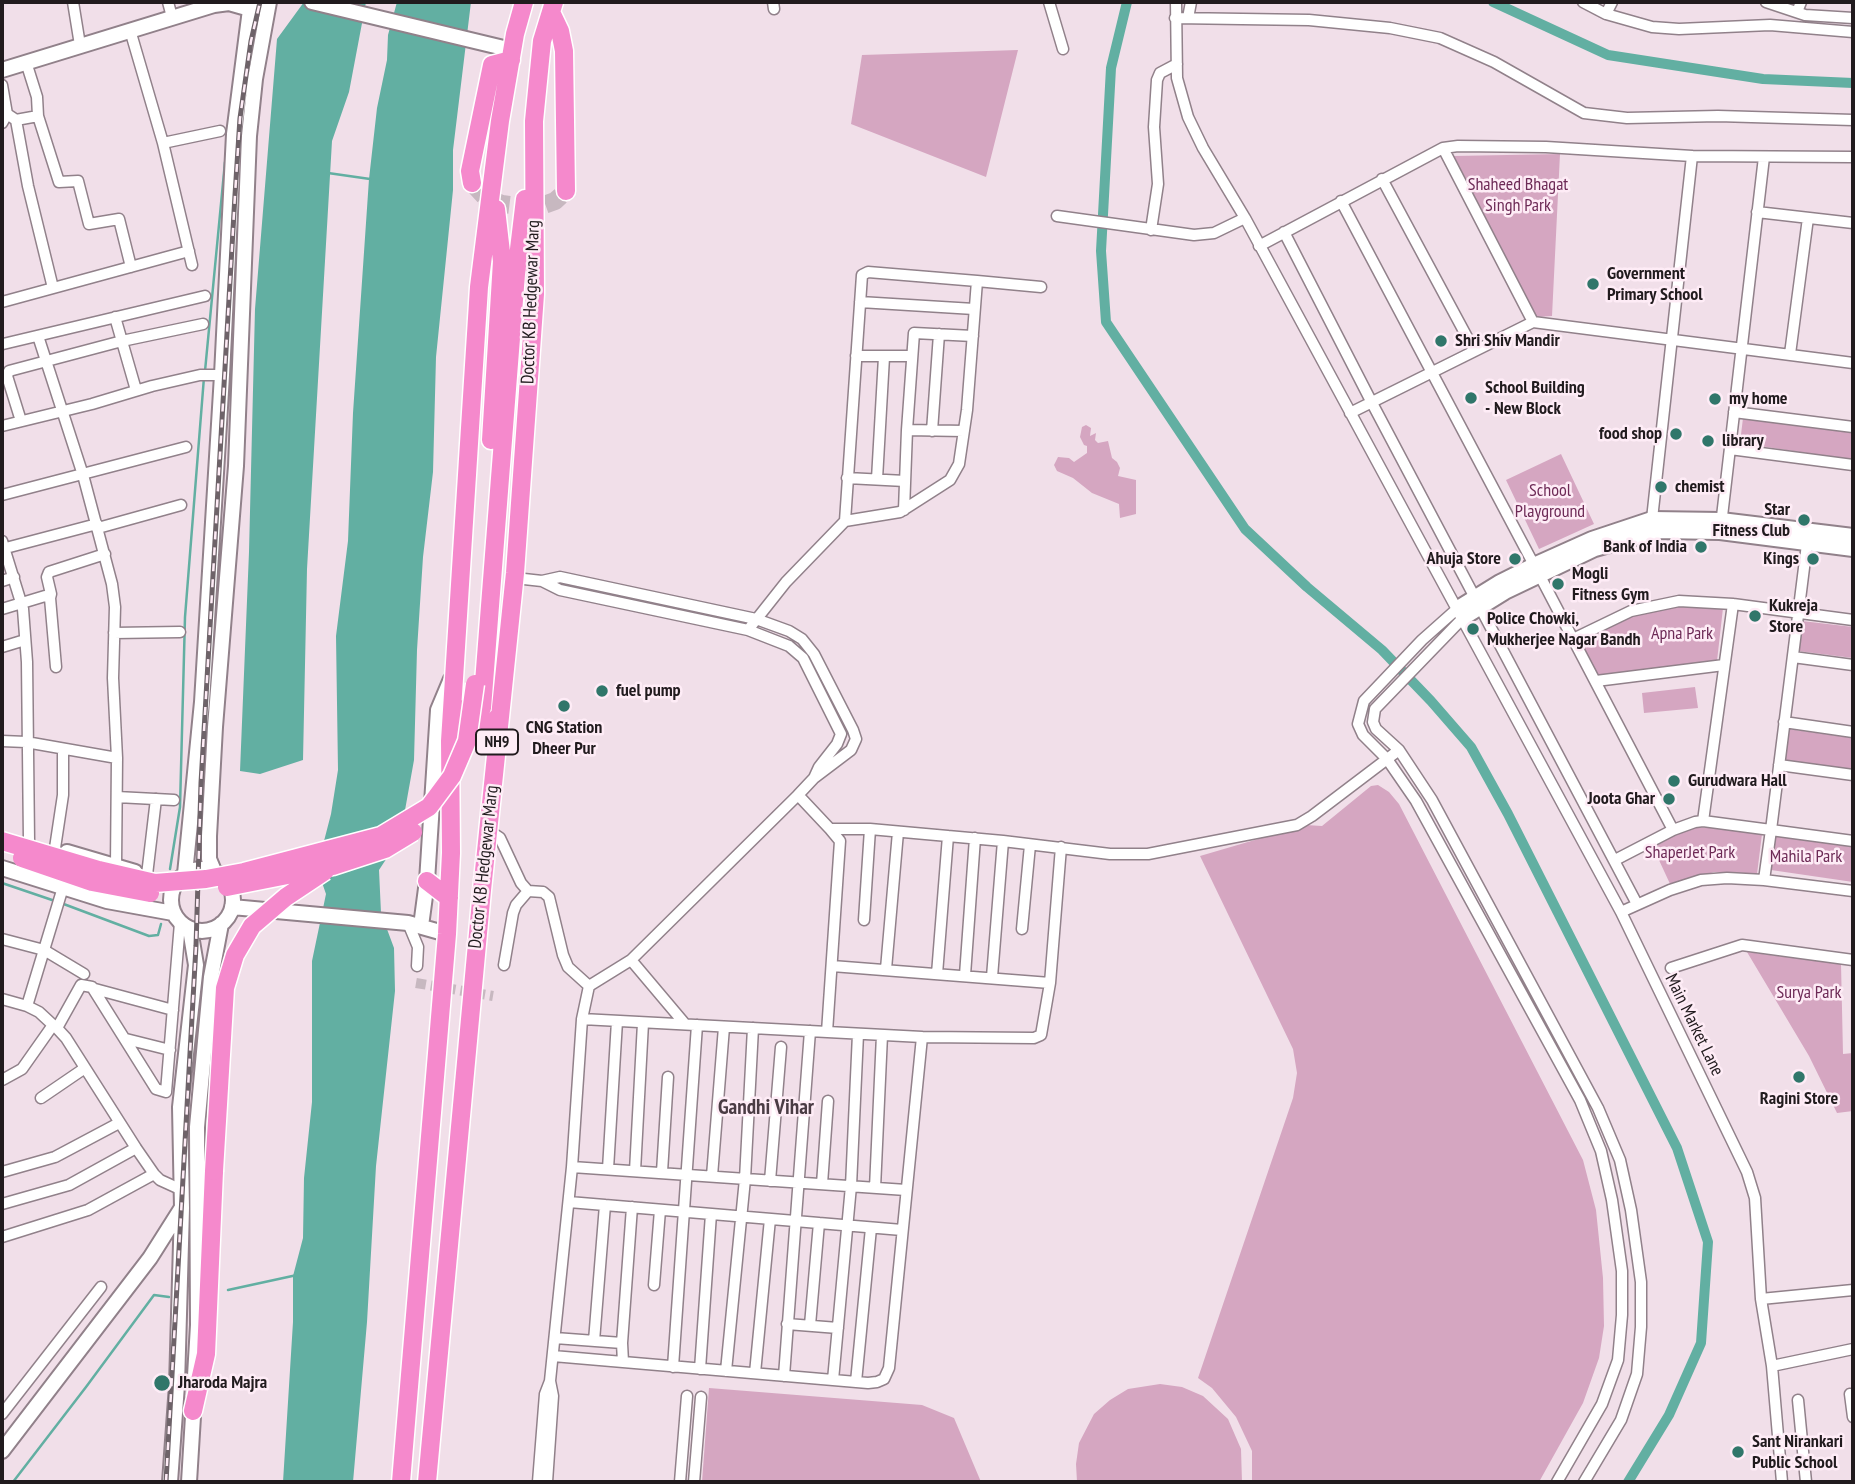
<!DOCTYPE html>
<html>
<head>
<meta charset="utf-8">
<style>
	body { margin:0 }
	#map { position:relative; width:1855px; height:1484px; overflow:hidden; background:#f1dfe9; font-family:"PT Sans Narrow",sans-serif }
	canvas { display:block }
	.frame { position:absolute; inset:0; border:4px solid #211b1e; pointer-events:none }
</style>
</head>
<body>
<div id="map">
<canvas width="1855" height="1484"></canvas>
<div class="frame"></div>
</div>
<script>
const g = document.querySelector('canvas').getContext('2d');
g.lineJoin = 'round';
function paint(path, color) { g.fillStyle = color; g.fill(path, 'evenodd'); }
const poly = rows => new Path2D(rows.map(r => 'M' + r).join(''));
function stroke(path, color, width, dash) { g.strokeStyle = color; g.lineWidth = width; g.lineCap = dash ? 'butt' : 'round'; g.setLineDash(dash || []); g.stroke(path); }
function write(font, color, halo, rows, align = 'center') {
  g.font = font + ' "PT Sans Narrow",sans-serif'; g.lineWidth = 5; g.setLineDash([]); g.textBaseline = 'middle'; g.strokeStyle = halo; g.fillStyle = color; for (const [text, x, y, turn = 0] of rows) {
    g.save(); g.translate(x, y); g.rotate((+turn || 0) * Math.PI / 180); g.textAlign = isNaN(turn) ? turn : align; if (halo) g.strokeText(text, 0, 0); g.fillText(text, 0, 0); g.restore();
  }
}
const green = poly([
	[1018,50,986,177,851,124,862,55],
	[1560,154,1552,316,1537,317,1454,156],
	[1743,418,1853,433,1853,460,1740,443],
	[1086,425,1091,428,1090,436,1096,433,1095,440,1098,443,1108,441,1112,458,1117,462,1120,468,1118,476,1136,480,1136,514,1120,518,1119,504,1092,493,1073,478,1057,471,1054,465,1058,457,1069,458,1074,462,1087,453,1087,446,1084,445,1080,437,1082,427],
	[1561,454,1594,524,1539,549,1506,480],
	[1680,604,1723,608,1717,661,1598,676,1580,640,1634,614],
	[1802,621,1853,627,1853,658,1798,651],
	[1695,687,1698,708,1644,713,1642,693],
	[1788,729,1853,738,1853,771,1783,762],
	[1378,785,1389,792,1399,804,1583,1160,1596,1210,1603,1278,1604,1326,1599,1358,1583,1403,1539,1482,1252,1482,1252,1451,1236,1417,1212,1388,1198,1378,1293,1098,1297,1073,1293,1049,1200,856,1306,825,1322,826,1371,786],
	[1691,827,1722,828,1762,834,1757,874,1714,872,1671,886,1652,845],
	[1775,833,1853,845,1853,882,1771,870],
	[1747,952,1841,964,1843,1054,1853,1053,1853,1111,1837,1113,1809,1056],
	[1160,1384,1182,1387,1203,1396,1228,1419,1241,1449,1242,1482,1077,1482,1076,1464,1079,1443,1094,1414,1110,1400,1128,1389],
	[709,1388,922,1405,954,1418,981,1482,702,1482]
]);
const water = poly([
	[304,2,366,2,349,92,332,141,307,569,303,760,260,774,240,771,249,552,255,309,277,39],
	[397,2,471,2,453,150,453,190,436,357,433,472,423,557,417,650,414,760,400,838,379,870,381,913,394,948,395,991,376,1166,367,1322,353,1482,283,1482,293,1322,293,1276,303,1238,304,1178,312,1102,312,961,326,894,317,868,331,814,338,770,336,636,348,541,353,413,369,179,377,108,387,60,388,35]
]);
const stream = poly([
	[328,173,370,179],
	[205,371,225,162],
	[170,869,180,807,185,617,204,377],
	[2,883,55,901],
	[61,903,149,936,158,935,161,924],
	[228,1290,297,1275],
	[13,1482,86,1387,154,1295,169,1297]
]);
const canal = poly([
	[1127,2,1111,68,1101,251,1106,322,1245,529,1307,587,1382,650,1431,701,1471,747,1508,814,1677,1148,1708,1242,1701,1343,1669,1415,1628,1482],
	[1493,2,1608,55,1763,79,1853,83]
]);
const streetTunnel = poly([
	[416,983,493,996]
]);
const highwayTunnel = poly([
	[472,183,485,197,502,204,518,206,544,205,555,201,566,191]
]);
const street = poly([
	[73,2,80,45],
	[168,2,172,17],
	[773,2,774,9],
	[1049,2,1063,49],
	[1176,2,1177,78,1188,117,1203,148,1245,218,1621,912,1747,1172,1755,1198,1761,1299,1772,1366,1782,1482],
	[1583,2,1606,14,1652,27,1679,29,1770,25,1853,32],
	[1766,2,1805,15,1853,18],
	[1797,12,1801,2],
	[1606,14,1612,2],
	[1175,18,1309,20,1390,28,1440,38,1494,62,1584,113,1627,118,1718,116,1853,120],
	[1188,18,1191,2],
	[130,30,163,143,192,265],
	[26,62,37,97,38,116],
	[2,85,7,114,2,123],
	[7,114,16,120,38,116,59,182,78,181,89,224,119,219,131,267],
	[16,120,28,186,53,288],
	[163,143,220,131],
	[1443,148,1533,322],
	[1382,179,1474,350],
	[1341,201,1534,565],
	[1757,212,1853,223],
	[1057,216,1194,235,1214,233,1245,218],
	[1151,230,1158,184,1154,127,1157,80,1160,73,1177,64],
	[1284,232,1372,403,1637,904],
	[1259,246,1443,148,1458,146,1546,147,1692,156,1853,157],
	[2,302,189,251],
	[860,302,974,309],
	[115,317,136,390],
	[38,336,83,475,112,584,115,607,113,678,117,758,116,865],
	[3,344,205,296],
	[1790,354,1808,218],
	[856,356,912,356],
	[1734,412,1853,427],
	[1350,413,1533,322,1853,363],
	[21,421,7,376,9,371,122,341,203,324],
	[2,426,92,404,152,386,200,375,222,375],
	[907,430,914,333,973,336],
	[932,431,939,334],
	[1730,449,1853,465],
	[847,478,905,481],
	[877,479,884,357],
	[2,495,186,447],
	[904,510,907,430,964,431],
	[845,521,862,275,868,272,977,281],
	[1655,524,1652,519,1692,156],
	[1721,525,1764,157],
	[98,528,181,505],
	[2,541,23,609,27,662,29,841],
	[2,549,97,524],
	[1540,576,1673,830],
	[515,578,542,581,560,577,756,619,789,631,802,639,814,654,853,730,856,739,851,750,814,778,798,795],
	[2,581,14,577],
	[542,581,560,590,748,630,789,646,803,658,841,734,837,744,819,767,814,778],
	[50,598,51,594,47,577,49,572,105,554],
	[1458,608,1422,640,1364,701,1358,724,1363,735,1387,759,1416,801,1580,1100,1601,1151,1612,1200,1622,1271,1622,1315,1618,1360,1602,1404,1557,1482],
	[2,609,45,596,50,598,56,667],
	[1463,618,1375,709,1373,722,1376,729,1399,750,1432,800,1598,1108,1620,1160,1631,1210,1641,1282,1641,1327,1637,1374,1621,1420,1584,1482],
	[748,630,786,582,845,521,900,512,950,480,959,464,967,410,977,281,1041,287],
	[114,633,180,632],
	[1573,639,1631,611,1679,601,1733,604,1853,620],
	[2,647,25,640],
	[1793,657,1853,665],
	[1596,681,1724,665],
	[1784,722,1853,732],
	[2,741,26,742,117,758],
	[1779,765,1853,775],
	[117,797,174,800],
	[1703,821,1733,604],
	[488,830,500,838,521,883,528,891,543,892,549,897,563,955,568,967,589,986,631,960,798,795,830,829,870,829,1003,841,1110,854,1148,854,1297,825,1312,816,1399,750],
	[55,848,63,795,63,749],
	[1615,860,1673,830,1695,822,1703,821,1771,830,1807,544],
	[147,875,156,799],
	[1764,880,1771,830,1853,841],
	[1621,912,1670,890,1701,880,1727,878,1764,880,1853,891],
	[864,920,870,829],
	[408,923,418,947,417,966],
	[1022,929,1030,845],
	[2,939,44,950,84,974],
	[631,960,685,1024],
	[504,965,513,913,516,905,528,891],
	[832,966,1050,983],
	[1671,968,1742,945,1853,960],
	[886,969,898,832],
	[937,974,948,836],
	[965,975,975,838],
	[992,977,1003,841],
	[95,989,173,1010],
	[2,999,27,1006],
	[582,1019,922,1037],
	[54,1025,66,1038,136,1148,154,1174,160,1180,182,1190],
	[57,1028,81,985,92,987,156,1089,166,1092,180,923],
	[827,1032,840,841,830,829],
	[126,1039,170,1050],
	[2,1080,22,1069,53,1025,39,1012,27,1006,64,884],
	[41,1098,85,1068],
	[572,1167,906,1190],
	[608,1169,617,1021],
	[635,1171,643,1023],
	[2,1172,55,1157,119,1123],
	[662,1172,668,1077],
	[712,1176,724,1027],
	[770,1181,781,1047],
	[822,1184,828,1101],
	[875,1188,882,1035],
	[569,1202,902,1230],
	[2,1204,69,1185,136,1148],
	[2,1237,88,1210,154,1174],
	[654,1285,660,1210],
	[1761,1299,1853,1290],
	[787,1324,838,1328],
	[810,1325,819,1223],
	[555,1338,622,1343],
	[594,1341,605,1205],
	[553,1356,868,1383,877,1382,884,1379,889,1368,922,1037,1034,1038,1041,1035,1050,983,1061,847],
	[623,1362,622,1343,632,1207],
	[1772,1366,1853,1349],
	[673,1367,697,1025],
	[700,1369,711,1214],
	[726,1371,745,1179,753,1028],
	[755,1373,770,1219],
	[784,1376,810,1031],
	[833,1380,851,1186,858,1034],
	[856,1382,871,1228],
	[1850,1394,1853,1417],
	[1798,1400,1806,1482],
	[2,1414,101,1287],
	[538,1482,545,1394,550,1381,572,1167,582,1019,589,986],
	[547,1482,553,1396,550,1381],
	[680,1482,687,1396],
	[694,1482,701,1397]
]);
const secondary = poly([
	[312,2,512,50],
	[2,70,214,5,229,3,243,7,256,6],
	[1458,608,1500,582,1534,565,1592,539,1652,519,1721,520,1853,536],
	[1463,618,1505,592,1595,549,1659,531,1720,532,1853,549],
	[67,852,135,872],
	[2,868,107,901,173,913],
	'171 900a31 31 0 1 1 62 0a31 31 0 1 1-62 0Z',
	[214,871,209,859,209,836,215,727,236,466,249,136,255,79,269,2],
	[185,874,202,702,222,375,234,134,251,2],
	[232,907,408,923,447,934],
	[421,926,427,881,438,710,451,679],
	[195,1376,198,1325,197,1127,211,977,221,924],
	[2,1451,150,1258,181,1209],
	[170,1482,177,1385,182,1208,180,1107,196,965,190,929],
	[189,1482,194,1400]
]);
const highway = poly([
	[551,12,560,31,564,51,566,191],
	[472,183,470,171,492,65,511,60],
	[491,440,502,261,496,209],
	[482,708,516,274,525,199],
	[464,709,468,721,475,725,484,725,492,723,500,715],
	[427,881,449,898],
	[193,1411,206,1354,214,1171],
	[401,1482,447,934,451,853,450,741,479,287,500,121,515,34,524,2],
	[427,1482,482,890,515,573,535,294,534,121,542,41,554,2]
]);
const rail = poly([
	[166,1482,196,946,201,783,235,195,240,118,251,41,260,2]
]);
const highwayBridge = poly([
	[2,841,99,870,155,883,206,879,244,872,381,836,429,807,452,776,467,741,475,684],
	[22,858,92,882,150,893],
	[227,887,333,866,385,849,413,832],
	[214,1171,225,988,235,955,252,926,286,897,325,871]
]);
const markers = [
	[1593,284,7,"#30766a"],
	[1441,341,7,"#30766a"],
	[1471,398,7,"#30766a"],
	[1715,399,7,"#30766a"],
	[1676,434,7,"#30766a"],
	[1708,441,7,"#30766a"],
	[1661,487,7,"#30766a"],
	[1804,520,7,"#30766a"],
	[1701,547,7,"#30766a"],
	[1515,559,7,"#30766a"],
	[1813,559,7,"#30766a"],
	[1558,584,7,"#30766a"],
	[1755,616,7,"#30766a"],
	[1473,629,7,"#30766a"],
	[602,691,7,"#30766a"],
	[564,706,7,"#30766a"],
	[1674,781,7,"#30766a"],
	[1669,799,7,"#30766a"],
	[1799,1077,7,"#30766a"],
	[162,1383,9,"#30766a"],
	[1738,1452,7,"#30766a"]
];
const shields = [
	[497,742,42]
];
const shieldNames = [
	["NH9",497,742]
];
const parkNames = [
	["Shaheed Bhagat",1518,185],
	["Singh Park",1518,206],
	["School",1550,491],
	["Playground",1550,512],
	["Apna Park",1682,634],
	["ShaperJet Park",1690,853],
	["Mahila Park",1806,857],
	["Surya Park",1809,993]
];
const poiNames = [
	["Government",1607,274],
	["Primary School",1607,295],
	["Shri Shiv Mandir",1455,341],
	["School Building",1485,388],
	["- New Block",1485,409],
	["my home",1729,399],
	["food shop",1662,434,"right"],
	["library",1722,441],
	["chemist",1675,487],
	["Star",1790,510,"right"],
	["Fitness Club",1790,531,"right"],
	["Bank of India",1687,547,"right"],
	["Ahuja Store",1501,559,"right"],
	["Kings",1799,559,"right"],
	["Mogli",1572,574],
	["Fitness Gym",1572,595],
	["Kukreja",1769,606],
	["Store",1769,627],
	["Police Chowki,",1487,619],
	["Mukherjee Nagar Bandh",1487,640],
	["fuel pump",616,691],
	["CNG Station",564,728,"center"],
	["Dheer Pur",564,749,"center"],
	["Gurudwara Hall",1688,781],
	["Joota Ghar",1655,799,"right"],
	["Ragini Store",1799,1099,"center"],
	["Jharoda Majra",178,1383],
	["Sant Nirankari",1752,1442],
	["Public School",1752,1463]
];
const streetNames = [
	["Doctor KB Hedgewar Marg",531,302,-88],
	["Doctor KB Hedgewar Marg",484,867,-84],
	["Main Market Lane",1694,1025,64]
];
const quarterNames = [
	["Gandhi Vihar",766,1108]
];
paint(green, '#d5a6c1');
paint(water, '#62afa2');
stroke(stream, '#62afa2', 2.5);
stroke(canal, '#62afa2', 10);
stroke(streetTunnel, '#c7b8c0', 10, [10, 5]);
stroke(highwayTunnel, '#c7b8c0', 18, [18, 9]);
stroke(street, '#91818a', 13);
stroke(secondary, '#91818a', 18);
stroke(highway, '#fff', 21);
stroke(street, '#fff', 10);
stroke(secondary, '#fff', 14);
stroke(highway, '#f589cc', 18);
stroke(rail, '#6e6369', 5);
stroke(rail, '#feecf6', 2.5, [8]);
stroke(highwayBridge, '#fff', 21, []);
stroke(highwayBridge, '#f589cc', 18);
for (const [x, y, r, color] of markers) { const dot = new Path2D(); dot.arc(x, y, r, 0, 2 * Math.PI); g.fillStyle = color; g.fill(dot); stroke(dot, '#feecf6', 2.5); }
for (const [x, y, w] of shields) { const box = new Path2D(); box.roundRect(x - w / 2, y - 12.5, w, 25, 5); g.fillStyle = '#feecf6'; g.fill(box); stroke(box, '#211b1e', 2); }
write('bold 16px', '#211b1e', null, shieldNames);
write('18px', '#6d2a56', '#feecf6', parkNames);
write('bold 18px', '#211b1e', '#feecf6', poiNames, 'left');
write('18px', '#211b1e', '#feecf6', streetNames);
write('bold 21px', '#4a3c44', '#feecf6', quarterNames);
</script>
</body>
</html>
